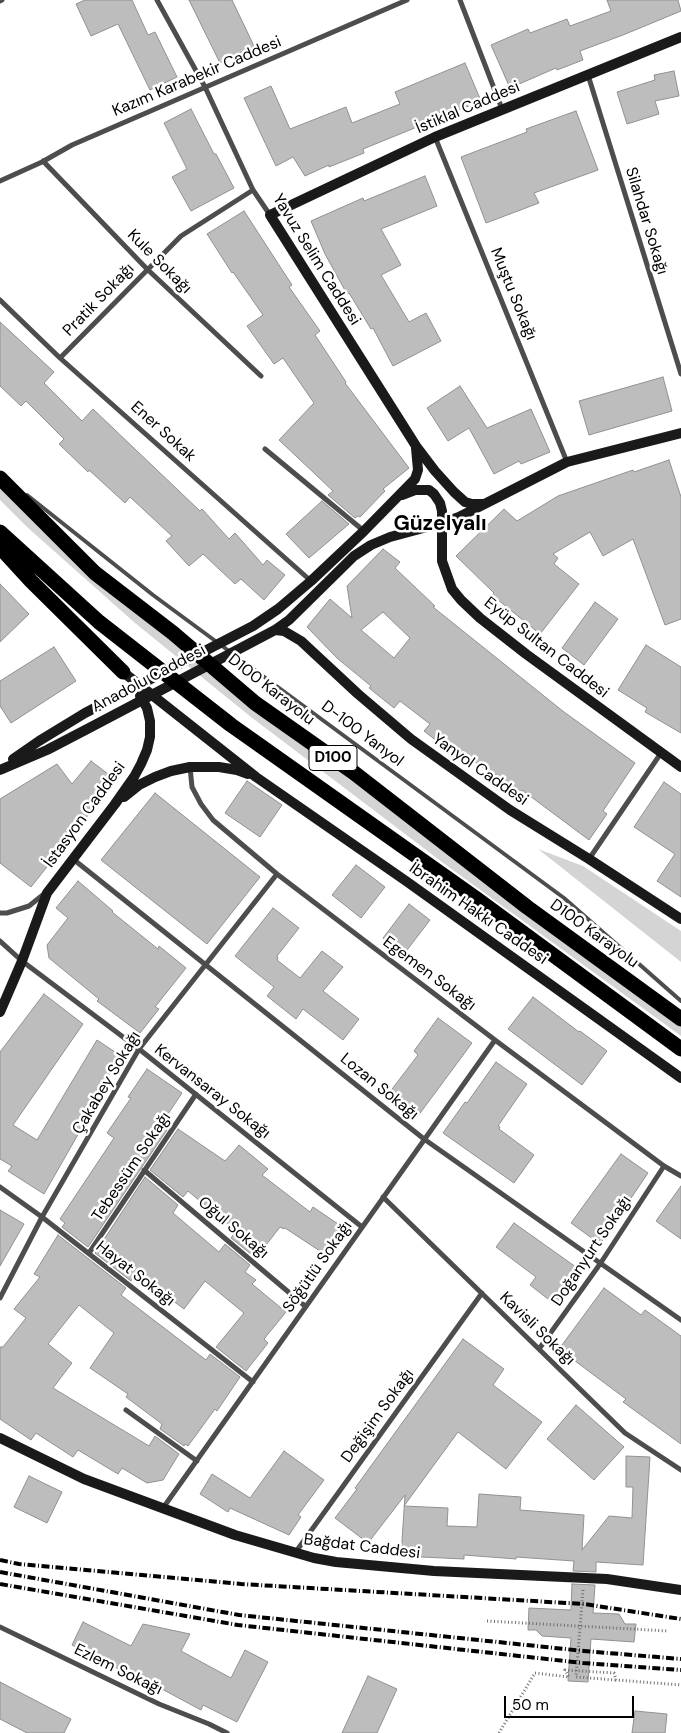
<!DOCTYPE html>
<html>
<head>
<meta charset="utf-8">
<style>
	body { margin:0 }
	#map { position:relative; width:681px; height:1733px; overflow:hidden; background:#fff; font-family:"DM Sans",sans-serif }
	canvas { display:block }
	.scale { position:absolute; left:504px; top:1696px; width:130px; height:22px; box-sizing:border-box; border:2px solid #000; border-top:0; padding-left:6px; font-size:15px; line-height:18px; white-space:nowrap; color:#000; -webkit-text-stroke:4px #fff; paint-order:stroke }
</style>
</head>
<body>
<div id="map">
<canvas width="681" height="1733"></canvas>
<div class="scale">50 m</div>
</div>
<script>
const g = document.querySelector('canvas').getContext('2d');
g.lineJoin = 'round';
function paint(path, color) { g.fillStyle = color; g.fill(path, 'evenodd'); }
const poly = rows => new Path2D(rows.map(r => 'M' + r).join(''));
function stroke(path, color, width, dash) { g.strokeStyle = color; g.lineWidth = width; g.lineCap = dash ? 'butt' : 'round'; g.setLineDash(dash || []); g.stroke(path); }
function write(font, color, halo, rows, align = 'center') {
  g.font = font + ' "DM Sans",sans-serif'; g.lineWidth = 5; g.setLineDash([]); g.textBaseline = 'middle'; g.strokeStyle = halo; g.fillStyle = color; for (const [text, x, y, turn = 0] of rows) {
    g.save(); g.translate(x, y); g.rotate((+turn || 0) * Math.PI / 180); g.textAlign = isNaN(turn) ? turn : align; if (halo) g.strokeText(text, 0, 0); g.fillText(text, 0, 0); g.restore();
  }
}
const green = poly([
	[0,484,110,586,681,1021,681,1036,442,862,251,717,135,623,27,527,0,500],
	[538,849,583,866,681,931,681,962]
]);
const building = poly([
	[85,0,132,0,148,35,155,32,177,77,150,90,118,24,91,36,76,4,85,0],
	[189,0,232,0,254,46,220,63,189,0],
	[607,0,678,0,681,11,623,35,580,51,583,60,557,70,556,68,510,88,491,45,528,29,530,33,567,19,570,26,611,11,607,0],
	[465,63,481,101,363,149,364,153,329,167,329,165,305,176,293,157,276,166,244,98,271,86,290,129,346,107,352,123,400,104,395,92,465,63],
	[674,71,679,96,655,101,659,114,627,124,617,92,655,80,654,75,674,71],
	[191,109,214,154,216,154,234,188,191,211,172,177,187,169,164,123,191,109],
	[576,111,598,170,534,193,539,203,486,223,461,157,527,132,526,129,576,111],
	[425,176,437,206,381,229,401,265,381,275,409,322,426,313,441,341,393,366,373,328,371,329,349,293,347,294,325,254,311,221,363,198,364,201,425,176],
	[244,211,292,285,289,287,320,331,315,335,346,382,345,383,409,468,383,489,385,491,360,517,358,516,355,518,328,495,333,491,279,440,314,403,283,358,274,364,247,326,263,315,233,272,232,273,207,234,244,211],
	[0,322,54,372,44,383,82,421,93,409,200,511,202,509,229,539,235,533,263,565,267,560,285,575,264,600,241,579,235,584,203,554,189,566,166,541,172,536,130,497,125,503,89,470,88,472,59,444,64,439,26,401,21,406,0,386,0,322],
	[663,377,672,411,589,435,579,401,663,377],
	[460,386,487,428,531,409,550,452,521,464,519,461,494,474,469,428,448,441,427,408,460,386],
	[669,460,681,497,681,619,665,625,633,539,603,556,590,532,553,554,558,558,554,564,579,584,540,634,492,595,494,593,456,556,504,509,517,521,558,496,633,470,634,472,669,460],
	[322,501,349,524,309,558,286,534,322,501],
	[383,549,400,562,395,568,435,606,433,607,564,712,635,763,603,811,607,814,589,840,522,790,520,793,491,771,490,773,456,748,452,753,424,731,430,724,400,701,394,708,369,688,371,686,337,658,307,627,330,599,352,618,347,586,383,549],
	[383,612,410,638,394,658,361,630,383,612],
	[0,584,29,614,0,642,0,584],
	[595,602,618,619,584,665,562,648,595,602],
	[646,645,681,667,681,733,645,712,647,708,618,690,646,645],
	[54,647,76,681,11,723,0,706,0,681,54,647],
	[91,761,116,780,31,887,0,863,0,799,57,764,72,784,91,761],
	[247,781,282,805,260,837,225,813,247,781],
	[664,782,681,794,681,897,657,881,675,854,634,827,664,782],
	[155,793,260,877,207,944,101,860,155,793],
	[356,865,385,887,361,918,332,895,356,865],
	[78,881,113,911,112,912,158,949,159,946,186,968,155,1007,159,1009,140,1033,97,1001,99,999,49,958,47,945,68,918,56,908,78,881],
	[409,904,430,920,404,954,383,938,409,904],
	[273,908,299,928,277,956,278,958,277,960,300,978,322,951,343,967,323,991,359,1019,343,1040,303,1009,296,1019,267,996,274,987,235,956,273,908],
	[44,994,83,1024,13,1125,37,1140,97,1040,121,1056,79,1121,84,1124,44,1194,8,1171,12,1166,0,1159,0,1052,44,994],
	[533,997,579,1032,580,1031,607,1051,582,1085,508,1029,533,997],
	[438,1018,472,1043,418,1116,389,1093,418,1055,414,1051,438,1018],
	[496,1062,527,1084,498,1126,500,1127,499,1129,534,1155,514,1183,443,1133,465,1102,467,1103,496,1062],
	[147,1069,182,1093,164,1120,171,1124,88,1247,62,1227,65,1223,60,1219,114,1138,107,1133,131,1098,128,1097,147,1069],
	[178,1129,225,1161,239,1145,268,1169,262,1175,310,1212,313,1207,344,1228,326,1255,285,1228,284,1229,280,1227,256,1258,231,1238,236,1231,188,1191,183,1197,150,1170,178,1129],
	[621,1154,648,1173,600,1244,571,1223,621,1154],
	[145,1177,178,1205,173,1213,219,1252,225,1244,250,1265,245,1272,256,1280,252,1284,286,1312,264,1339,268,1343,246,1371,216,1347,244,1313,205,1281,184,1309,136,1273,131,1281,95,1253,145,1177],
	[681,1186,681,1239,656,1221,681,1186],
	[0,1210,24,1224,0,1266,0,1210],
	[514,1223,583,1272,557,1306,530,1285,536,1277,496,1247,514,1223],
	[58,1235,126,1288,121,1295,206,1360,210,1354,240,1377,217,1411,215,1409,188,1446,185,1444,184,1446,160,1429,162,1424,126,1397,128,1394,90,1368,114,1333,79,1305,48,1344,72,1363,53,1388,149,1446,155,1436,179,1454,163,1480,147,1483,122,1468,118,1474,78,1450,73,1457,36,1433,31,1440,0,1419,0,1347,3,1347,26,1318,14,1309,40,1277,34,1274,58,1235],
	[604,1288,641,1315,645,1310,681,1336,681,1444,623,1402,626,1399,559,1349,604,1288],
	[463,1339,504,1369,493,1385,542,1422,506,1469,458,1432,404,1506,448,1508,447,1526,477,1527,479,1494,521,1497,520,1510,584,1515,582,1550,609,1516,632,1518,633,1487,626,1487,626,1456,650,1457,643,1565,596,1562,596,1572,573,1571,574,1561,516,1557,516,1559,464,1555,464,1559,401,1556,405,1495,368,1543,335,1518,357,1489,355,1488,463,1339],
	[576,1405,624,1447,594,1480,547,1439,576,1405],
	[284,1451,324,1480,298,1515,301,1517,289,1535,230,1508,228,1512,200,1494,212,1474,250,1498,284,1451],
	[29,1476,62,1492,47,1523,14,1507,29,1476],
	[572,1584,595,1585,593,1613,619,1614,625,1624,636,1624,634,1642,591,1639,588,1682,568,1681,571,1638,542,1636,536,1630,528,1630,529,1608,571,1610,572,1584],
	[83,1622,131,1646,143,1624,190,1634,181,1651,231,1678,245,1650,268,1662,237,1722,203,1705,201,1710,160,1688,159,1690,72,1645,83,1622],
	[368,1676,397,1689,377,1733,342,1733,368,1676],
	[0,1682,71,1719,64,1733,27,1733,0,1719,0,1682],
	[635,1711,667,1714,665,1733,632,1733,635,1711]
]);
const path = poly([
	[583,1590,576,1677,616,1680],
	[487,1621,668,1631],
	[499,1733,535,1673,569,1677,565,1670,614,1673,616,1680,681,1685]
]);
const lane = poly([
	[27,495,153,595,564,898,681,1001]
]);
const street = poly([
	[157,0,205,87,253,190,270,215],
	[460,0,502,109],
	[0,1,2,0],
	[588,75,681,374],
	[435,137,567,462],
	[43,161,147,269,261,376],
	[0,181,42,162,72,145,407,0],
	[0,300,60,358,311,581],
	[60,358,181,236,253,190],
	[265,449,364,531],
	[190,767,192,787,201,804,213,820,277,874,495,1040,664,1166,681,1176],
	[73,859,424,1139,681,1320],
	[589,859,661,753],
	[0,913,7,913,29,906,44,894],
	[0,941,22,961,139,1049,362,1227],
	[144,1170,305,1306],
	[0,1187,42,1217,253,1382],
	[383,1197,625,1433,681,1470],
	[89,1253,196,1094],
	[0,1298,42,1217,139,1049,277,874],
	[539,1349,600,1264,664,1166],
	[126,1410,197,1461],
	[163,1508,495,1040],
	[295,1553,482,1293],
	[0,1627,159,1704,209,1724,227,1733]
]);
const secondary = poly([
	[402,495,415,490,429,490,434,494,440,503,442,511,442,561,452,589,461,600,480,618,526,654,681,767],
	[485,504,472,504,465,502,454,492,435,471,416,446,270,215,435,137,681,37],
	[275,630,284,631,301,641,358,694,411,739,510,810,589,859,681,919],
	[123,672,256,777,406,881,681,1078],
	[13,759,39,741,85,713,253,626,278,609,311,581,364,531,415,479,418,470,416,448],
	[0,770,47,750,93,726,275,630,289,620,354,556,371,545,390,537,442,523,459,517,567,462,681,433],
	[124,797,139,785,155,777,171,771,190,767,219,767,237,770,248,774],
	[0,1012,22,961,47,893,115,804,134,777,141,764,147,750,150,737,150,721,147,708,140,696],
	[0,1438,84,1479,235,1535,314,1558,336,1562,434,1571,607,1579,681,1590]
]);
const highway = poly([
	[0,478,95,573,173,633,255,703,353,772,527,907,681,1019],
	[0,532,99,622,231,725,477,899,681,1049],
	[0,547,31,581,123,672]
]);
const rail = poly([
	[0,1560,19,1564,241,1584,584,1604,681,1619],
	[0,1572,239,1615,584,1651,681,1659],
	[0,1584,238,1625,583,1663,681,1670]
]);
const shields = [
	[333,758,48]
];
const shieldNames = [
	["D100",333,758]
];
const streetNames = [
	["Kazım Karabekir Caddesi",197,77,-23],
	["İstiklal Caddesi",468,108,-23],
	["Silahdar Sokağı",646,221,73],
	["Yavuz Selim Caddesi",316,260,58],
	["Kule Sokağı",159,262,45],
	["Muştu Sokağı",513,294,68],
	["Pratik Sokağı",99,300,-46],
	["Ener Sokak",163,432,42],
	["Eyüp Sultan Caddesi",546,648,38],
	["Anadolu Caddesi",149,679,-28],
	["D100 Karayolu",271,690,38],
	["D-100 Yanyol",362,734,37],
	["Yanyol Caddesi",480,770,35],
	["İstasyon Caddesi",85,815,-54],
	["İbrahim Hakkı Caddesi",478,914,35],
	["D100 Karayolu",594,934,36],
	["Egemen Sokağı",429,974,37],
	["Çakabey Sokağı",107,1083,-59],
	["Lozan Sokağı",379,1087,39],
	["Kervansaray Sokağı",212,1092,38],
	["Tebessüm Sokağı",132,1167,-56],
	["Oğul Sokağı",233,1228,40],
	["Doğanyurt Sokağı",592,1251,-56],
	["Söğütlü Sokağı",318,1267,-55],
	["Hayat Sokağı",135,1274,38],
	["Kavisli Sokağı",537,1329,44],
	["Değişim Sokağı",378,1416,-54],
	["Bağdat Caddesi",362,1547,7],
	["Ezlem Sokağı",118,1670,26]
];
const districtNames = [
	["Güzelyalı",440,524]
];
paint(green, '#d4d4d4');
paint(building, '#bdbdbd');
stroke(building, '#919191', 1);
stroke(path, '#6f6f6f', 3, [1, 2.5]);
stroke(lane, '#4d4d4d', 4);
stroke(street, '#4d4d4d', 5);
stroke(secondary, '#1a1a1a', 10);
stroke(highway, '#000', 15);
stroke(rail, '#000', 4, [8, 2.5, 1, 2.5]);
for (const [x, y, w] of shields) { const box = new Path2D(); box.roundRect(x - w / 2, y - 12.5, w, 25, 4); g.fillStyle = '#fff'; g.fill(box); stroke(box, '#000', 1); }
write('bold 15px', '#000', null, shieldNames);
write('16px', '#000', '#fff', streetNames);
write('bold 21px', '#000', '#fff', districtNames);
</script>
</body>
</html>
